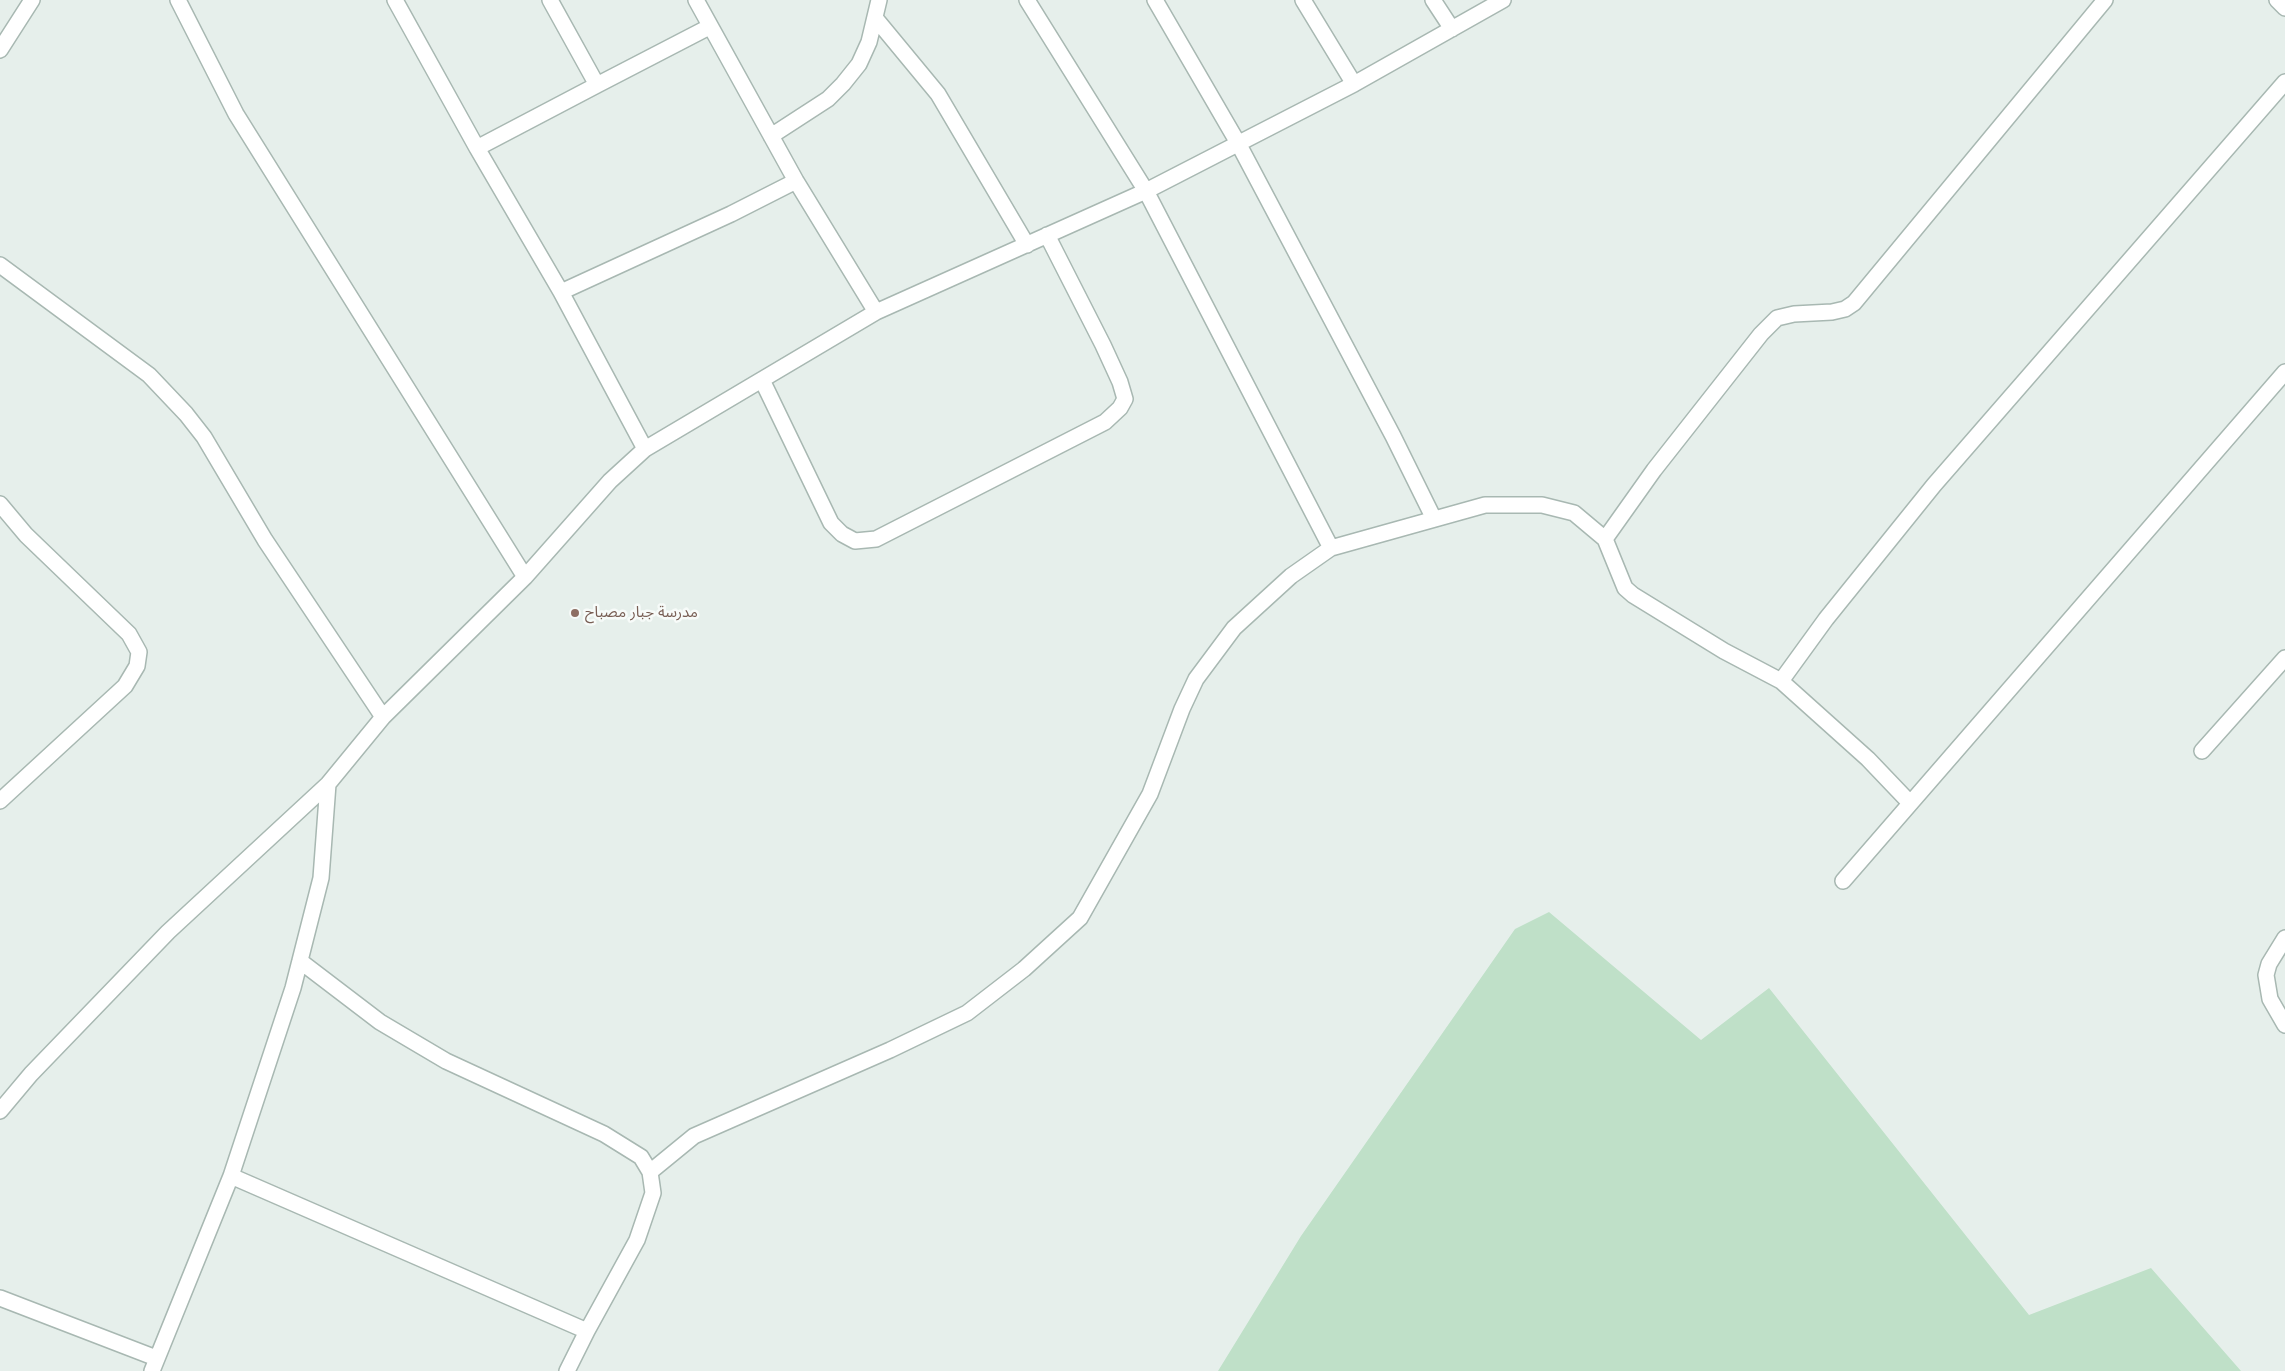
<!DOCTYPE html>
<html>
<head>
<meta charset="utf-8">
<style>
	body { margin:0 }
	canvas { display:block; background:#e6efeb }
</style>
</head>
<body>
<canvas width="2285" height="1371"></canvas>
<script>
const g = document.querySelector('canvas').getContext('2d');
g.lineJoin = 'round';
function paint(path, color) { g.fillStyle = color; g.fill(path, 'evenodd'); }
const poly = rows => new Path2D(rows.map(r => 'M' + r).join(''));
function stroke(path, color, width, dash) { g.strokeStyle = color; g.lineWidth = width; g.lineCap = dash ? 'butt' : 'round'; g.setLineDash(dash || []); g.stroke(path); }
function write(font, color, halo, rows, align = 'center') {
  g.font = font + ' "Fira Sans","Noto Sans Arabic",sans-serif'; g.lineWidth = 5; g.setLineDash([]); g.textBaseline = 'middle'; g.strokeStyle = halo; g.fillStyle = color; for (const [text, x, y, turn = 0] of rows) {
    g.save(); g.translate(x, y); g.rotate((+turn || 0) * Math.PI / 180); g.textAlign = isNaN(turn) ? turn : align; if (halo) g.strokeText(text, 0, 0); g.fillText(text, 0, 0); g.restore();
  }
}
const green = poly([
	[1549,912,1701,1040,1769,988,2029,1315,2151,1268,2241,1371,1218,1371,1301,1236,1515,929]
]);
const minor = poly([
	[178,0,236,114,525,577],
	[395,0,477,148,561,292,645,449],
	[550,0,597,85,709,27],
	[696,0,796,181,876,312],
	[1027,0,1146,191,1331,548],
	[1155,0,1238,143,1393,436,1434,519],
	[1303,0,1354,84],
	[1433,0,1452,29],
	[2277,0,2285,8],
	[876,19,938,94,1027,245],
	[0,50,32,0],
	[771,136,828,99,843,84,859,64,869,42,879,0],
	[477,148,597,85],
	[0,265,149,375,186,414,204,437,265,540,383,717],
	[561,292,731,214,796,181],
	[762,380,831,523,842,534,855,541,876,539,1105,422,1120,408,1125,399,1120,382,1103,345,1047,235],
	[0,504,26,535,129,634,139,652,137,666,125,686,0,801],
	[1605,539,1654,470,1761,334,1777,318,1794,314,1832,312,1845,309,1854,303,2105,0],
	[2202,751,2285,658],
	[1910,803,1868,759,1781,681,1826,619,1934,485,2285,82],
	[1843,881,2285,372],
	[2285,938,2269,964,2266,975,2270,999,2285,1025],
	[0,1111,31,1074,168,932,328,784,383,717,525,577,610,481,645,449,876,312,1146,191,1354,84,1503,0],
	[650,1172,694,1136,890,1050,967,1013,1024,969,1080,918,1150,794,1182,709,1196,679,1234,628,1291,576,1331,548,1485,505,1542,505,1574,513,1605,539,1625,588,1633,595,1724,651,1781,681],
	[231,1176,587,1331,637,1240,653,1193,650,1172,641,1157,604,1134,446,1061,380,1022,300,961],
	[0,1298,156,1358],
	[152,1371,231,1176,293,988,321,878,328,784],
	[567,1371,587,1331]
]);
const markers = [
	[575,613,5,"#8d6e63"]
];
const educationNames = [
	["مدرسة جبار مصباح",585,613]
];
paint(green, '#bfe0c8');
stroke(minor, '#a8b8b2', 18);
stroke(minor, '#fff', 15);
for (const [x, y, r, color] of markers) { const dot = new Path2D(); dot.arc(x, y, r, 0, 2 * Math.PI); g.fillStyle = color; g.fill(dot); stroke(dot, '#f7fbf9', 2); }
write('15px', '#785e54', '#f7fbf9', educationNames, 'left');
</script>
</body>
</html>
